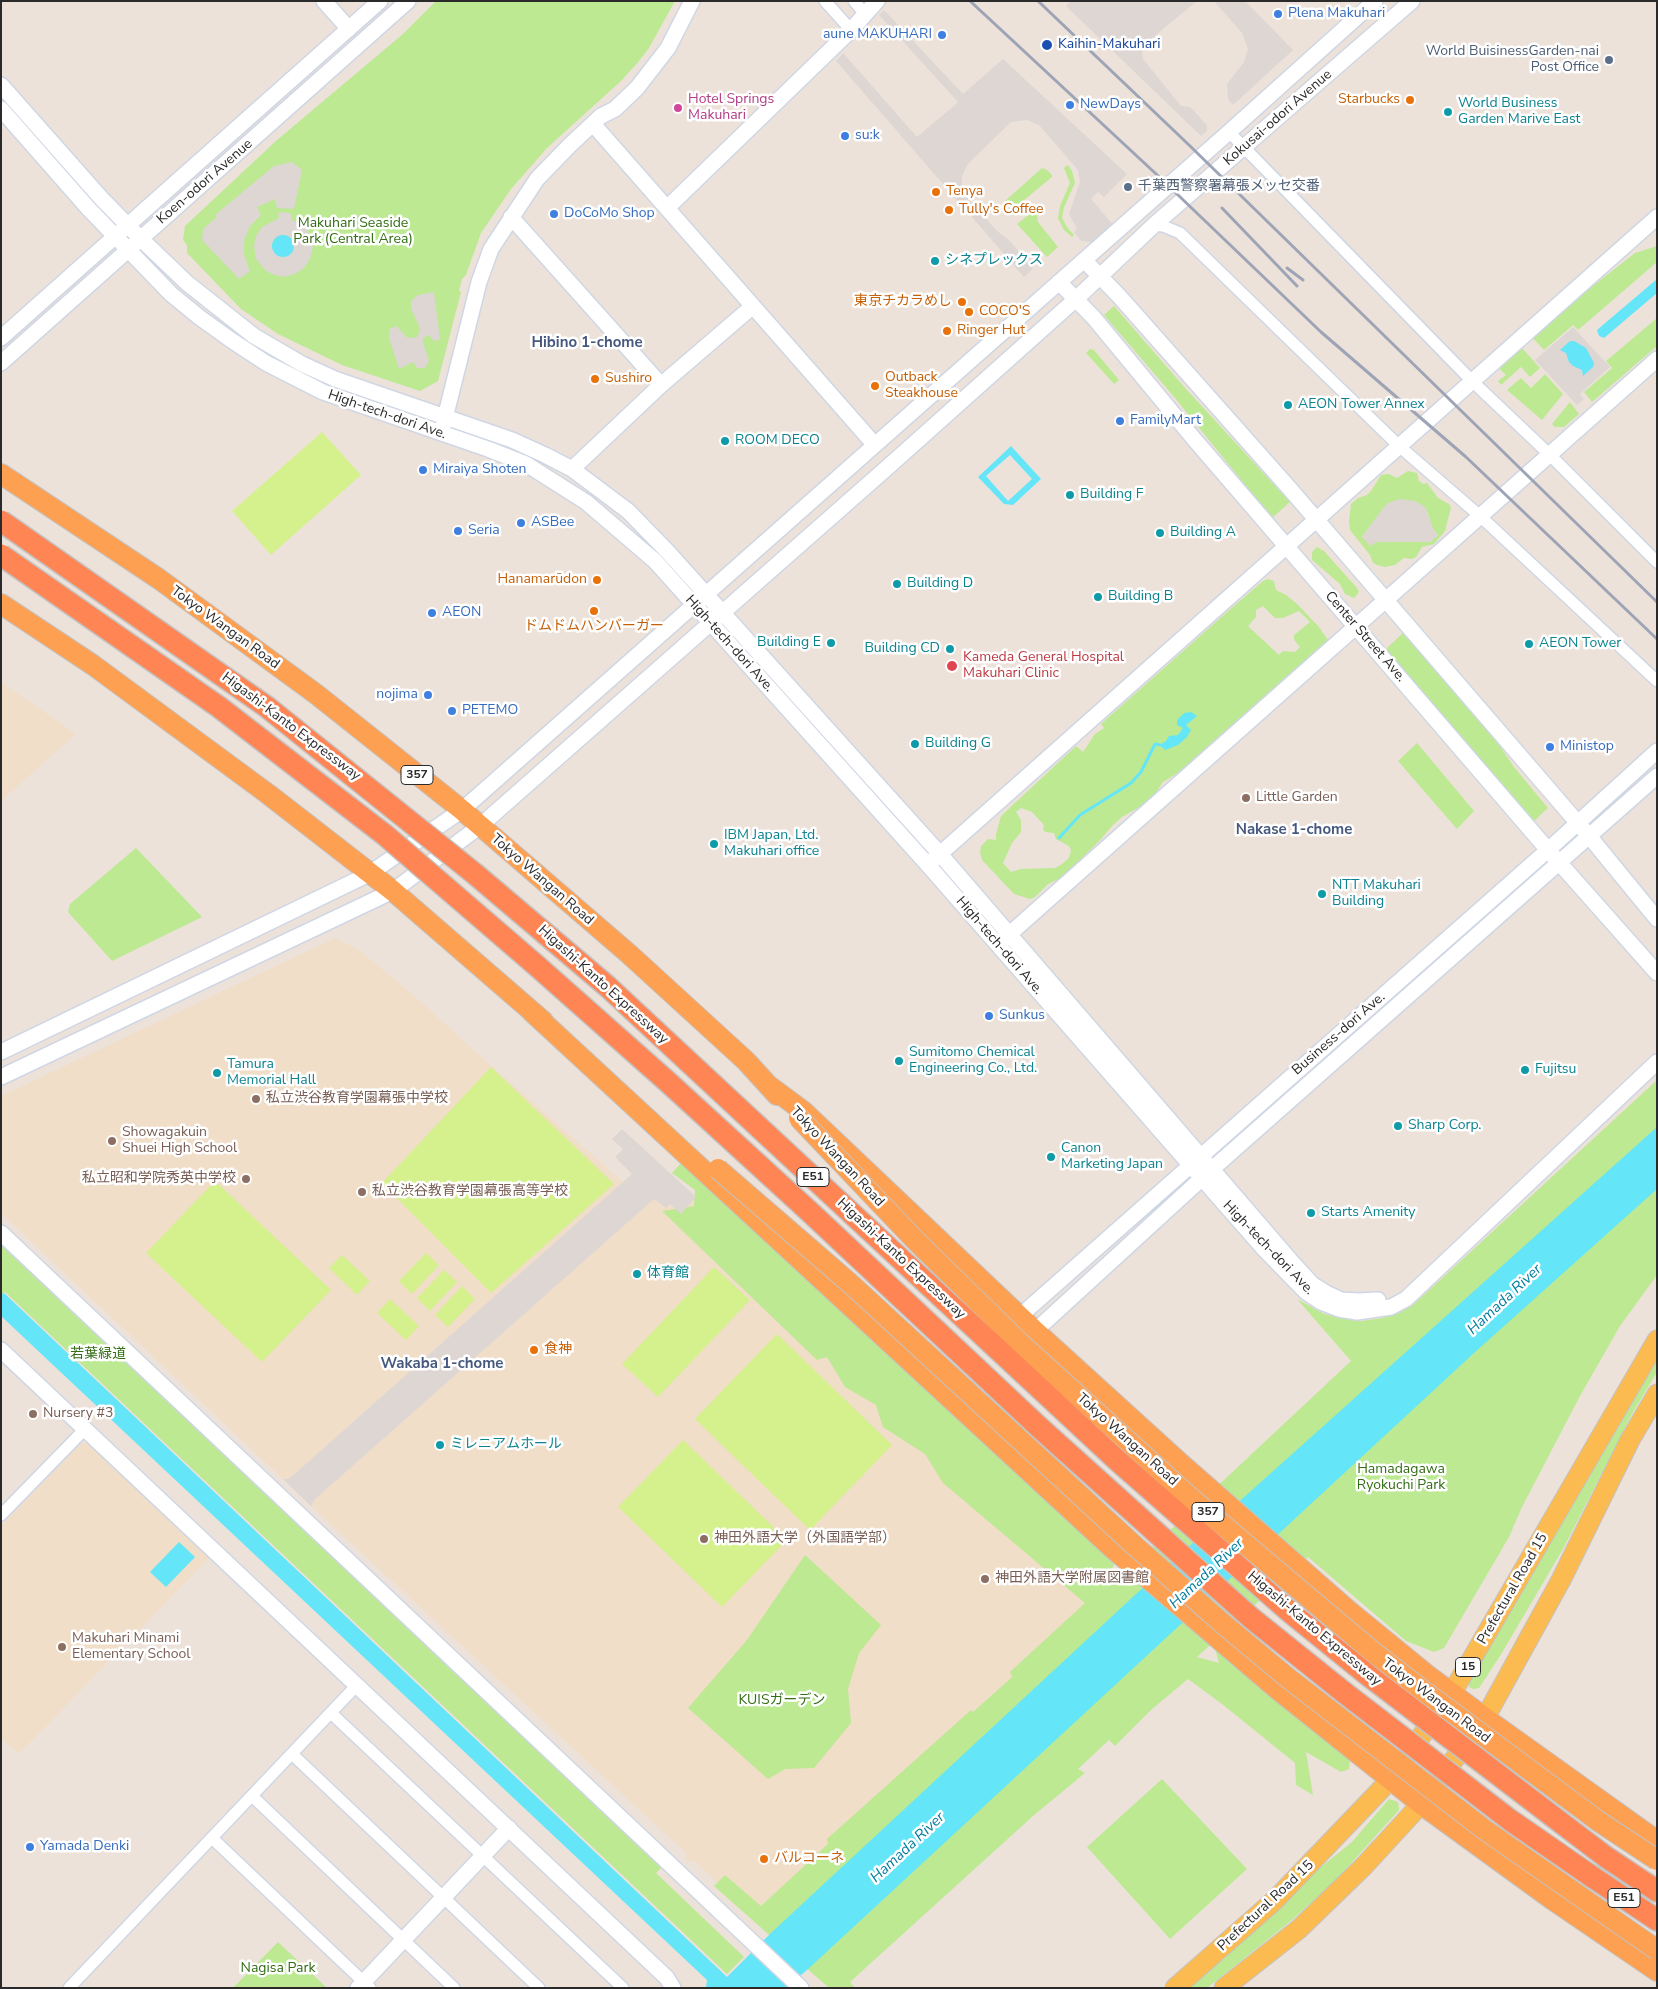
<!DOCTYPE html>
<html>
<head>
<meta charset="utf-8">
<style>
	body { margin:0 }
	#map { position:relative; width:1658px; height:1989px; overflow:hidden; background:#ede2da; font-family:"Nunito Sans",sans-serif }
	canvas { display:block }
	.frame { position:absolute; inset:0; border:2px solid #2a2a2a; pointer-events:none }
</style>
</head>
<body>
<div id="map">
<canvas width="1658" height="1989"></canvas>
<div class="frame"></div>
</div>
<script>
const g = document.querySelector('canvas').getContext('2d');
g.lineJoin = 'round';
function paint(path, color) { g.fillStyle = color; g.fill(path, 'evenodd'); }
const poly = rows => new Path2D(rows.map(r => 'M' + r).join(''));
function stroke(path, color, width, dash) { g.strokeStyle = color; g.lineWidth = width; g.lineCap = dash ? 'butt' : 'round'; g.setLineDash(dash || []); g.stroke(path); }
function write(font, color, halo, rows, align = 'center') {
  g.font = font + ' "Nunito Sans","Noto Sans JP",sans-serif'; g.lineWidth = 5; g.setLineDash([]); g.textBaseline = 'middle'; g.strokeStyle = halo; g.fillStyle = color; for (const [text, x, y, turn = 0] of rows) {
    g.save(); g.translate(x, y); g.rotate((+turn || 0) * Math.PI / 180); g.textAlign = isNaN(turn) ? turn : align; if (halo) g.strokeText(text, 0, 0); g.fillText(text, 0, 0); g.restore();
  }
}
const education = poly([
	[1,682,76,734,1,801],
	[335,938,358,949,419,1000,496,1070,623,1182,289,1479,283,1479,1,1213,1,1096],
	[696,1197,1095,1571,1123,1575,761,1906,725,1875,717,1883,693,1860,690,1863,685,1858,687,1854,312,1507,313,1501,654,1199,665,1208,670,1204],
	[81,1443,88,1444,210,1557,19,1754,1,1738,1,1526]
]);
const green = poly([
	[436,1,675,1,649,48,639,61,621,81,547,148,511,189,481,233,466,275,462,279,459,291,461,292,438,381,420,391,342,365,278,334,241,309,187,253,187,245,183,240,185,226,277,140,403,34],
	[1068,165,1072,171,1075,183,1064,207,1062,218,1067,227,1074,235,1072,237,1064,230,1058,218,1060,206,1070,183,1064,168],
	[1042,168,1047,170,1052,175,1052,177,1012,210,1005,203,1005,201],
	[1036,209,1038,222,1058,247,1047,257,1017,224],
	[1657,246,1657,262,1578,330,1573,325,1544,350,1530,335,1635,253],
	[1114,306,1186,389,1290,502,1272,518,1175,398,1104,315],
	[1657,318,1657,346,1592,402,1584,392,1612,368,1606,361],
	[1522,348,1540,368,1530,377,1521,367,1501,385,1498,381,1506,375,1499,368],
	[1090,349,1094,350,1119,380,1114,384,1086,353],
	[1545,374,1563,394,1542,420,1507,390,1521,378,1531,388],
	[1570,402,1579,414,1564,427,1555,427,1552,424],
	[1408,471,1417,473,1419,481,1423,484,1427,483,1438,498,1449,504,1451,508,1445,531,1434,544,1422,547,1416,557,1412,559,1404,558,1395,565,1385,567,1377,565,1373,563,1370,555,1350,530,1349,522,1351,504,1358,498,1367,495,1371,491,1381,475,1389,474,1397,478],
	[1388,503,1427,511,1433,529,1438,535,1430,542,1377,542,1362,537],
	[1317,547,1324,551,1357,588,1359,592,1354,598,1345,594,1340,584,1312,560,1312,552],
	[1268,579,1274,581,1276,590,1286,595,1297,604,1319,627,1328,640,1186,768,1163,782,1150,801,1122,817,1112,826,1101,839,1063,877,1048,884,1035,897,1030,899,1014,894,982,860,980,852,981,846,988,839,996,840,996,834,1001,816,1076,746,1083,752,1095,734,1104,728,1101,724,1227,612,1263,581],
	[1263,606,1275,618,1283,618,1299,611,1310,622,1294,635,1294,640,1300,647,1295,652,1283,651,1279,655,1248,626,1256,617,1256,610],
	[1021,808,1032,812,1044,825,1043,829,1045,832,1054,833,1056,839,1069,846,1071,850,1069,858,1062,864,1055,868,1021,869,1011,872,1003,863,1012,843,1021,832,1021,820,1016,812],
	[1403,633,1491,733,1514,767,1548,808,1533,822,1385,650],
	[1417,743,1474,811,1457,829,1398,761],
	[136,848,202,917,112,961,68,912,70,904],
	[1657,1080,1657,1275,1620,1326,1580,1396,1522,1507,1509,1537,1444,1648,1434,1652,1406,1641,1308,1557,1197,1657,1219,1663,1214,1645,1350,1760,1349,1769,1341,1772,1306,1752,1313,1795,1296,1785,1295,1763,1222,1704,1188,1679,1151,1710,1115,1746,1109,1740,1078,1769,1085,1773,1033,1816,850,1982,855,1988,829,1988,714,1886,725,1875,761,1906,828,1844,827,1839,971,1710,973,1712,1012,1677,1010,1672,1085,1603,943,1483,925,1454,883,1427,876,1405,845,1387,827,1357,817,1360,662,1211,694,1206,695,1190,672,1173,682,1162,1117,1560,1110,1572,1115,1582,1351,1361,1297,1299,1324,1314,1361,1321,1382,1318,1399,1313,1413,1305],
	[1,1240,663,1866,656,1873,744,1957,727,1974,5,1292,1,1295],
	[1657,1359,1657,1372,1632,1414,1563,1549,1500,1656,1479,1688,1473,1689,1469,1687,1469,1682],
	[805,1555,881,1625,859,1653,848,1689,851,1723,814,1768,785,1769,768,1779,688,1708,747,1640],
	[1162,1779,1247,1869,1170,1939,1087,1847],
	[1389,1799,1398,1802,1399,1810,1336,1880,1292,1920,1207,1988,1189,1988,1224,1959,1311,1875,1352,1842],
	[278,1942,327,1988,233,1988]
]);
const pitch = poly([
	[322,432,361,475,271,555,232,511],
	[491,1067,614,1184,491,1293,382,1183],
	[215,1181,331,1290,262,1362,146,1253],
	[426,1253,439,1265,412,1294,399,1281],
	[342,1255,370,1281,357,1295,329,1268],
	[714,1267,750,1300,658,1397,622,1364],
	[444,1270,457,1282,430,1311,417,1298],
	[462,1286,475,1299,448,1327,435,1315],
	[390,1299,419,1326,406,1340,377,1313],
	[777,1334,892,1445,810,1530,695,1419],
	[683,1440,787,1540,722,1607,618,1507]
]);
const plaza = poly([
	[1071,1,1197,1,1145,44,1142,53,1143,59,1181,106,1190,107,1207,125,1207,131,1201,136,1066,6],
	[1214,1,1245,1,1293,50,1233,105,1228,99,1227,84,1244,62,1248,49,1242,33],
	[884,10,963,94,1003,59,1127,174,1104,197,1098,192,1091,199,1114,226,1098,240,1091,242,1081,241,1079,238,1074,232,1077,229,1069,214,1080,182,1078,170,1039,125,1027,120,1011,122,968,164,962,176,962,183,964,194,997,231,1010,241,1033,269,1024,277,836,61,843,53,917,137,955,105,958,102,879,15],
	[292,162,302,170,294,209,277,208,275,199,257,207,261,215,250,226,244,240,244,255,250,271,239,279,202,240,203,229,217,217,215,215,274,166],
	[283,212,292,214,291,219,306,228,310,236,313,247,310,259,303,269,295,274,283,277,272,274,265,270,256,259,254,246,256,236,262,227,279,218,278,213],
	[281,235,287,236,292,240,294,246,292,253,274,252,272,244,275,238],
	[434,292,440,340,434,341,429,335,423,338,423,342,429,361,425,368,417,368,413,362,399,369,389,338,389,329,396,326,408,338,417,337,420,331,419,326,411,309,411,301,418,295],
	[1573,327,1610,367,1580,394,1584,399,1577,405,1535,360],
	[1400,499,1415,501,1425,507,1433,529,1438,535,1430,542,1377,542,1370,546,1362,537,1383,508,1388,503],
	[622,1129,696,1197,681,1214,670,1204,666,1208,654,1199,313,1501,312,1507,283,1479,289,1479,632,1174,615,1157,623,1149,612,1139]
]);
const water = poly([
	'272 246a11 11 0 1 1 22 0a11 11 0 1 1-22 0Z',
	[1657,279,1657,293,1604,338,1599,336,1597,330],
	[1570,341,1574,341,1586,348,1594,363,1593,367,1583,376,1582,370,1573,366,1569,362,1566,353,1560,350],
	[1011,446,1041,479,1013,505,1004,504,978,477],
	[1010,455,1032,479,1008,501,986,476],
	[1191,712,1197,716,1186,725,1191,730,1187,737,1178,745,1165,750,1160,745,1166,741,1169,736,1178,735,1183,728,1177,725,1177,720,1184,713],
	[1657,1127,1657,1189,1474,1353,807,1970,786,1988,706,1988,707,1980,1,1316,1,1295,4,1293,727,1977,772,1932,1136,1594],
	[179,1542,195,1557,166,1587,150,1572]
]);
const stream = poly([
	[1059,838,1080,815,1131,783,1141,772,1155,744,1160,745]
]);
const minor = poly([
	[825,1,851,30],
	[854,1,865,14],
	[1229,132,1472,381,1549,454,1657,562],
	[1154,225,1163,226,1180,233,1399,446,1480,516,1657,681],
	[1,1515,85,1429],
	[331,1713,623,1988],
	[292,1754,539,1988],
	[252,1796,454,1988],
	[212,1838,370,1988],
	[69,1988,357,1685]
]);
const tertiary = poly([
	[324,1,349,29],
	[1,85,101,198,141,239,187,283,254,336,302,364,335,379,512,440,545,455,572,469,628,511,667,551,940,854,1290,1260,1313,1285,1326,1293,1341,1300,1358,1301,1378,1300],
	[1,109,88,208,171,294,199,317,231,340,266,363,323,392,488,449,526,464,586,502,655,561,928,865,1264,1249,1306,1292,1321,1302,1339,1309,1357,1312,1391,1307,1406,1299,1657,1062],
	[593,124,874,444],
	[667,208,851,30,877,1],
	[511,217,661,385],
	[1084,260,1119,296,1290,489,1589,836,1657,919],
	[1059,282,1094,318,1194,439,1548,850,1657,973],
	[1,338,380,1],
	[1,363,408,1],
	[443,426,479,282,491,249,537,179,570,145,601,116,615,109,637,88,668,48,692,1],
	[572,469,661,385,753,306],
	[932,861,1657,217],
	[1004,939,1657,359],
	[1,1052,369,874,462,810,1229,132,1375,1],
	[1,1077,393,891,480,826,889,466,1076,299,1154,225,1412,1],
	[1,1233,801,1988],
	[1020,1316,1548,850,1657,751],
	[1035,1331,1211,1170,1657,776],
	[1,1350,667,1978,673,1988],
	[358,1988,509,1828]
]);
const primary = poly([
	[1175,1988,1275,1900,1390,1780,1452,1693,1657,1340],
	[1224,1988,1299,1929,1363,1867,1421,1804,1485,1718,1561,1580,1630,1440,1657,1394]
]);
const trunk = poly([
	[1,474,159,579,316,694,462,810,629,954,746,1061,777,1095],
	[1,604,93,665,268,794,393,891,543,1021],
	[532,1012,1111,1547,1277,1689,1421,1804,1553,1900,1657,1971],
	[768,1085,803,1111,1035,1331,1180,1463,1349,1611,1426,1674,1485,1718,1657,1841]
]);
const motorway = poly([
	[1606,1857,1657,1891],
	[1591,1876,1657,1920]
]);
const rail = poly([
	[970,1,1154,172,1321,332,1466,457,1657,639],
	[1038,1,1189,145,1657,602],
	[1222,208,1297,286],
	[1287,268,1303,280]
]);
const trunkBridge = poly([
	[799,1118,915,1240,1020,1343,1186,1494,1373,1652,1421,1689,1598,1821,1657,1860],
	[718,1169,852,1285,1135,1546,1222,1623,1288,1678,1485,1830,1657,1950]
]);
const motorwayBridge = poly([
	[1,521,267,707,475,874,607,986,1118,1461,1290,1612,1369,1676,1606,1857],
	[1,555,219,707,385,835,537,966,669,1083,811,1213,1040,1428,1250,1617,1346,1694,1510,1820,1591,1876]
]);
const markers = [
	[1278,14,5,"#3f7fe0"],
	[942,35,5,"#3f7fe0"],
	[1047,45,6,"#1a4fb4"],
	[1609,60,5,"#5c6f8a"],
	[1410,100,5,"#e8710a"],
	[1070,105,5,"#3f7fe0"],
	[678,108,5,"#d1479c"],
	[1448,112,5,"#0f9aa8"],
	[845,136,5,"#3f7fe0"],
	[1128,187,5,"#5c6f8a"],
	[936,192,5,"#e8710a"],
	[949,210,5,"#e8710a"],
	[554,214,5,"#3f7fe0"],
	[935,261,5,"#0f9aa8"],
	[962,302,5,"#e8710a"],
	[969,312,5,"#e8710a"],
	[947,331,5,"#e8710a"],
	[595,379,5,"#e8710a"],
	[875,386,5,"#e8710a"],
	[1288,405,5,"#0f9aa8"],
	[1120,421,5,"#3f7fe0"],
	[725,441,5,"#0f9aa8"],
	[423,470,5,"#3f7fe0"],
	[1070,495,5,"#0f9aa8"],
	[521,523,5,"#3f7fe0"],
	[458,531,5,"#3f7fe0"],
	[1160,533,5,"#0f9aa8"],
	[597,580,5,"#e8710a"],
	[897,584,5,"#0f9aa8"],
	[1098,597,5,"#0f9aa8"],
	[594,611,5,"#e8710a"],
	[432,613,5,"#3f7fe0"],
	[831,643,5,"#0f9aa8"],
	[1529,644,5,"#0f9aa8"],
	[950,649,5,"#0f9aa8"],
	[952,666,6,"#e0444e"],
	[428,695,5,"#3f7fe0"],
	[452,711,5,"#3f7fe0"],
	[915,744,5,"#0f9aa8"],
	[1550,747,5,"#3f7fe0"],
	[1246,798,5,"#8d6e63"],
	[714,844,5,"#0f9aa8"],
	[1322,894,5,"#0f9aa8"],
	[989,1016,5,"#3f7fe0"],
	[899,1061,5,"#0f9aa8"],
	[1525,1070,5,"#0f9aa8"],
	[217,1073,5,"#0f9aa8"],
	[256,1099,5,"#8d6e63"],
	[1398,1126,5,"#0f9aa8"],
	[112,1141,5,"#8d6e63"],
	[1051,1157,5,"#0f9aa8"],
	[246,1179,5,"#8d6e63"],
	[362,1192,5,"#8d6e63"],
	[1311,1213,5,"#0f9aa8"],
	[637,1274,5,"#0f9aa8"],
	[534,1350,5,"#e8710a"],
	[33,1414,5,"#8d6e63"],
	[440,1445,5,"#0f9aa8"],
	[704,1539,5,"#8d6e63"],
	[985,1579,5,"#8d6e63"],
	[62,1647,5,"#8d6e63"],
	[30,1847,5,"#3f7fe0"],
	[764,1859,5,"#e8710a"]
];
const shields = [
	[417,775,32],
	[813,1177,32],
	[1208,1512,32],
	[1468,1667,25],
	[1624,1898,32]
];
const shieldNames = [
	["357",417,775],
	["E51",813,1177],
	["357",1208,1512],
	["15",1468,1667],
	["E51",1624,1898]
];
const shopNames = [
	["Plena Makuhari",1288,14],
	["aune MAKUHARI",932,35,"right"],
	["NewDays",1080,105],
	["su:k",855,136],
	["DoCoMo Shop",564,214],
	["FamilyMart",1130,421],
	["Miraiya Shoten",433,470],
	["ASBee",531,523],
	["Seria",468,531],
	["AEON",442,613],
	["nojima",418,695,"right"],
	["PETEMO",462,711],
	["Ministop",1560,747],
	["Sunkus",999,1016],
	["Yamada Denki",40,1847]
];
const transitNames = [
	["Kaihin-Makuhari",1058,45]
];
const serviceNames = [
	["World BuisinessGarden-nai",1599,52],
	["Post Office",1599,68],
	["千葉西警察署幕張メッセ交番",1138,187,"left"]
];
const hotelNames = [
	["Hotel Springs",688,100],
	["Makuhari",688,116]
];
const foodNames = [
	["Starbucks",1400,100,"right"],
	["Tenya",946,192],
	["Tully's Coffee",959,210],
	["東京チカラめし",952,302,"right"],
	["COCO'S",979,312],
	["Ringer Hut",957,331],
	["Outback",885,378],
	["Steakhouse",885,394],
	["Sushiro",605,379],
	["Hanamarūdon",587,580,"right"],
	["ドムドムハンバーガー",594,627,"center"],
	["食神",544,1350],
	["バルコーネ",774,1859]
];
const cultureNames = [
	["World Business",1458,104],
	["Garden Marive East",1458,120],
	["シネプレックス",945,261],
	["AEON Tower Annex",1298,405],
	["ROOM DECO",735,441],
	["Building F",1080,495],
	["Building A",1170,533],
	["Building D",907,584],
	["Building B",1108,597],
	["Building E",821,643,"right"],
	["AEON Tower",1539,644],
	["Building CD",940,649,"right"],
	["Building G",925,744],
	["IBM Japan, Ltd.",724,836],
	["Makuhari office",724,852],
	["NTT Makuhari",1332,886],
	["Building",1332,902],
	["Sumitomo Chemical",909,1053],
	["Engineering Co., Ltd.",909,1069],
	["Tamura",227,1065],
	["Memorial Hall",227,1081],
	["Fujitsu",1535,1070],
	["Sharp Corp.",1408,1126],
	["Canon",1061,1149],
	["Marketing Japan",1061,1165],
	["Starts Amenity",1321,1213],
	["体育館",647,1274],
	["ミレニアムホール",450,1445]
];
const streetNames = [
	["Kokusai-odori Avenue",1278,118,-41],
	["Koen-odori Avenue",205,182,-41],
	["High-tech-dori Ave.",387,415,19],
	["Tokyo Wangan Road",225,628,36],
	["Center Street Ave.",1365,637,49],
	["High-tech-dori Ave.",729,644,48],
	["Higashi-Kanto Expressway",291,727,37],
	["Tokyo Wangan Road",542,880,41],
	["High-tech-dori Ave.",999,946,49],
	["Higashi-Kanto Expressway",603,985,42],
	["Business-dori Ave.",1339,1034,-41],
	["Tokyo Wangan Road",837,1157,47],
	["High-tech-dori Ave.",1268,1248,46],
	["Higashi-Kanto Expressway",901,1259,43],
	["Tokyo Wangan Road",1127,1440,42],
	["Prefectural Road 15",1513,1589,-60],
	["Higashi-Kanto Expressway",1314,1629,40],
	["Tokyo Wangan Road",1436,1701,37],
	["Prefectural Road 15",1266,1906,-43]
];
const parkNames = [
	["Makuhari Seaside",353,224],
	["Park (Central Area)",353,240],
	["若葉緑道",98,1355],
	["Hamadagawa",1401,1470],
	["Ryokuchi Park",1401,1486],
	["KUISガーデン",782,1701],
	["Nagisa Park",278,1969]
];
const healthNames = [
	["Kameda General Hospital",963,658],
	["Makuhari Clinic",963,674]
];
const educationNames = [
	["Little Garden",1256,798],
	["私立渋谷教育学園幕張中学校",266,1099],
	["Showagakuin",122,1133],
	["Shuei High School",122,1149],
	["私立昭和学院秀英中学校",236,1179,"right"],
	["私立渋谷教育学園幕張高等学校",372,1192],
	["Nursery #3",43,1414],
	["神田外語大学（外国語学部）",714,1539],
	["神田外語大学附属図書館",995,1579],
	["Makuhari Minami",72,1639],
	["Elementary School",72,1655]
];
const neighbourhoodNames = [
	["Hibino 1-chome",587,343],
	["Nakase 1-chome",1294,830],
	["Wakaba 1-chome",442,1364]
];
const waterNames = [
	["Hamada River",1505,1300,-43],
	["Hamada River",1207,1574,-43],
	["Hamada River",908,1848,-43]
];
paint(education, '#f0dec8');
paint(green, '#bce992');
paint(pitch, '#d5f18d');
paint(plaza, '#ddd6d2');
paint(water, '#64e6f8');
stroke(stream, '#64e6f8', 3);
stroke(minor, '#cfd6e4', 14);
stroke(tertiary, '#cfd6e4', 18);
stroke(primary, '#c3c3c3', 21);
stroke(trunk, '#c3c3c3', 22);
stroke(motorway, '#c3c3c3', 24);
stroke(minor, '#fff', 11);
stroke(tertiary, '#fff', 15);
stroke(primary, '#fcbb51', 19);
stroke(trunk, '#fea052', 20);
stroke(motorway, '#ff8554', 21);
stroke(rail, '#9da4b6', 3);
stroke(trunkBridge, '#c3c3c3', 22, []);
stroke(motorwayBridge, '#c3c3c3', 24, []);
stroke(trunkBridge, '#fea052', 20);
stroke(motorwayBridge, '#ff8554', 21);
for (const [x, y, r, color] of markers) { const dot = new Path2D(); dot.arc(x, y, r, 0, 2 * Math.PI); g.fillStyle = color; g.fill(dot); stroke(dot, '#fff', 2); }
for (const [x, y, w] of shields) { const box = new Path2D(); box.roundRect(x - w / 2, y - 9.5, w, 19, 4); g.fillStyle = '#fff'; g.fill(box); stroke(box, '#2a2a2a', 1); }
write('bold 12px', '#2a2a2a', null, shieldNames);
write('14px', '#366cbe', '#fff', shopNames, 'left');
write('14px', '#164399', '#fff', transitNames, 'left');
write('14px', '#4e5e75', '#fff', serviceNames, 'right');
write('14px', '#b23c85', '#fff', hotelNames, 'left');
write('14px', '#c56008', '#fff', foodNames, 'left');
write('14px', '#0d838f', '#fff', cultureNames, 'left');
write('14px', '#2a2a2a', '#fff', streetNames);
write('14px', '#336d14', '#fff', parkNames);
write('14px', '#be3a42', '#fff', healthNames, 'left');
write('14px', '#785e54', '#fff', educationNames, 'left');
write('bold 15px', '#46587e', '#fff', neighbourhoodNames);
write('italic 15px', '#037e9e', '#fff', waterNames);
</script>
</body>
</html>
